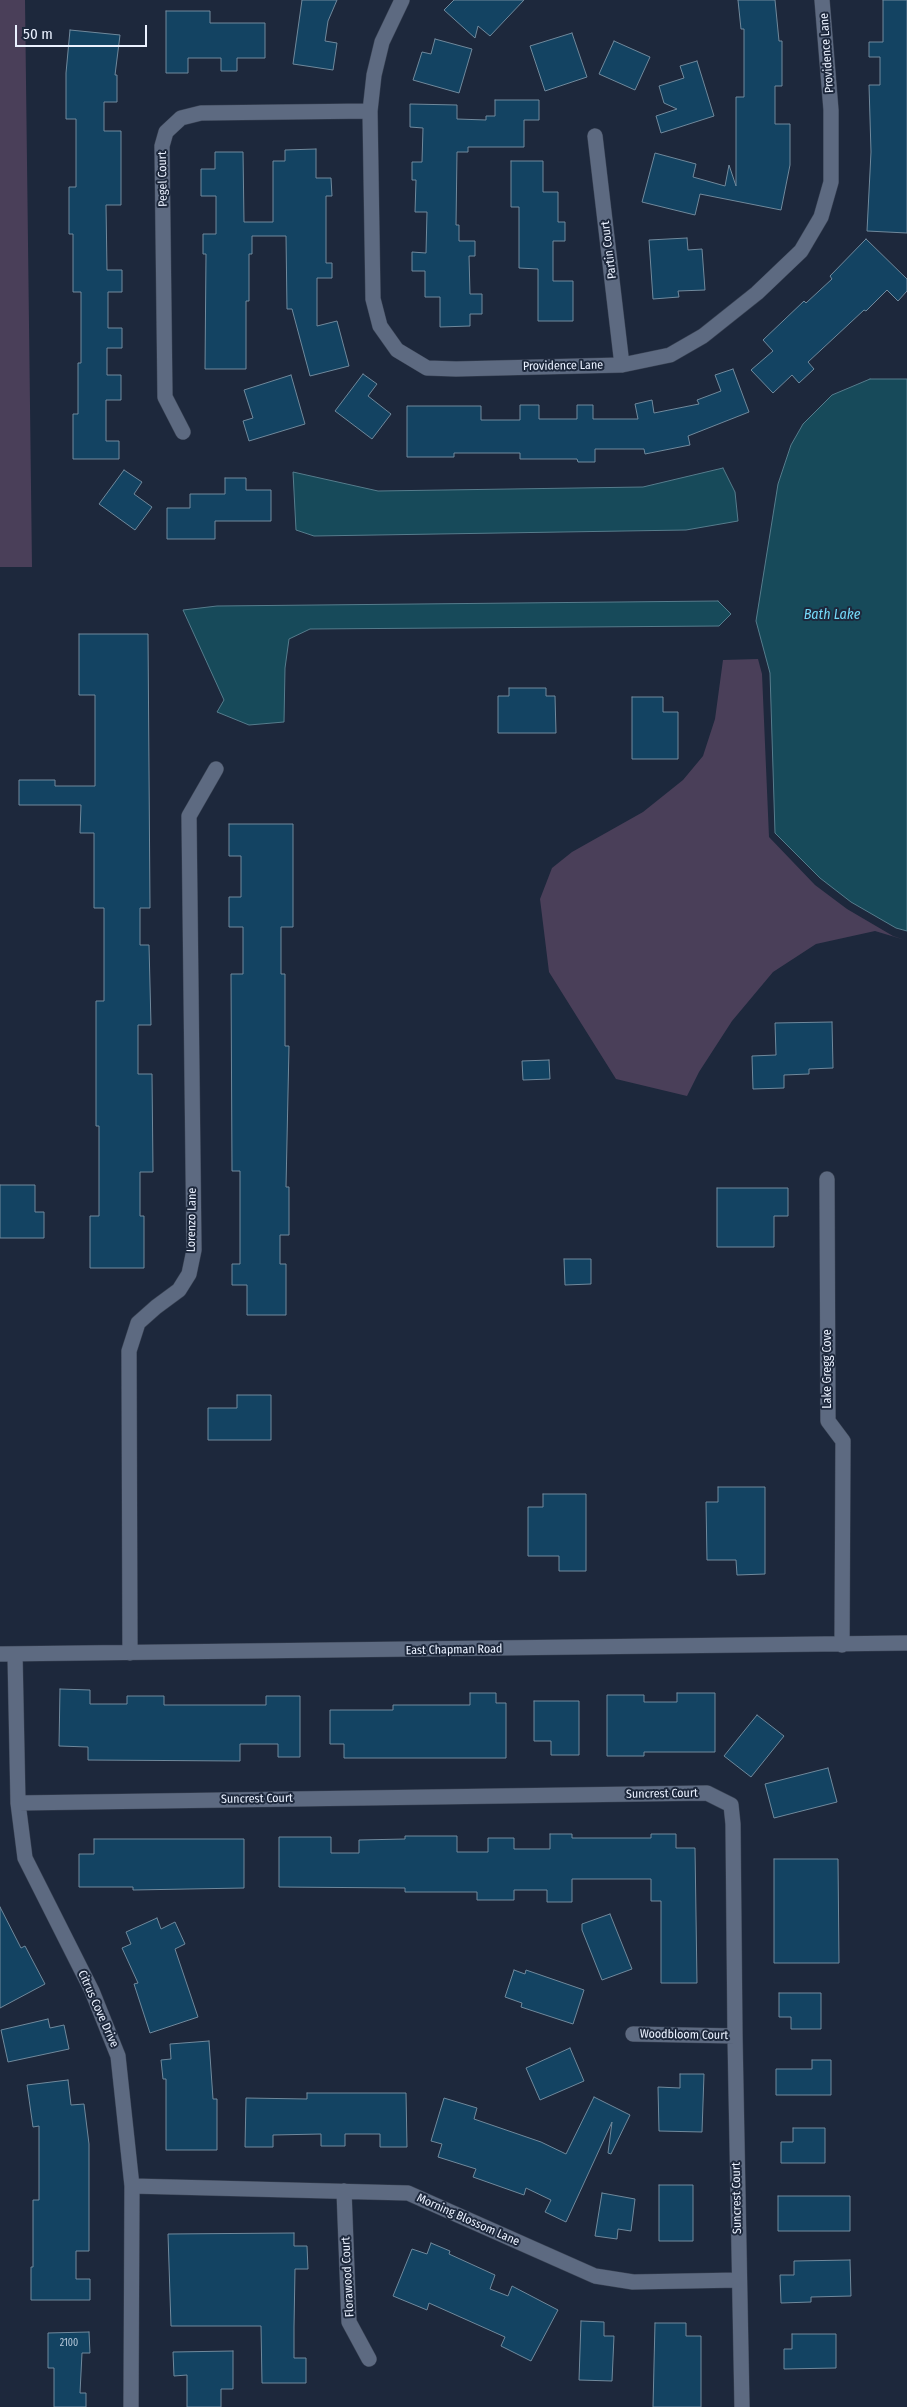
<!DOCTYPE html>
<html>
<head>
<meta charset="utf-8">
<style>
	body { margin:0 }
	#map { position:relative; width:907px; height:2407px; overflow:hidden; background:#1d283c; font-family:"Fira Sans Condensed",sans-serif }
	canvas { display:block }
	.scale { position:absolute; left:15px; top:25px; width:132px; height:22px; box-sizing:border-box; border:2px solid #eaf1ff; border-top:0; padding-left:6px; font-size:15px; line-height:18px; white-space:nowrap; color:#eaf1ff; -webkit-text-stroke:4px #1d283c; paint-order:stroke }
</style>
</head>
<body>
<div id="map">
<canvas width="907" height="2407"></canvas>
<div class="scale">50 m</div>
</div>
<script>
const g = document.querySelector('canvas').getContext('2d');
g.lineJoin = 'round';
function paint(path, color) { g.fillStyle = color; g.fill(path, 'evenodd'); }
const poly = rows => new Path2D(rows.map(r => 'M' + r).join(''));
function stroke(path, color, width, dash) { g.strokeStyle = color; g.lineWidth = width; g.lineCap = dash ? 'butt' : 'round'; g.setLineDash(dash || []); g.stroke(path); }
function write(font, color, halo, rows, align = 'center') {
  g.font = font + ' "Fira Sans Condensed",sans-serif'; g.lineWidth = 4; g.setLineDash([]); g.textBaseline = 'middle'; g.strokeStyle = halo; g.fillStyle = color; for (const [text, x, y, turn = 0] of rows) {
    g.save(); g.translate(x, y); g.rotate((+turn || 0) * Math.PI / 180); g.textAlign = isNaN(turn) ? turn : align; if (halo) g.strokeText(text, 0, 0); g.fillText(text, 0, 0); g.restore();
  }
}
const green = poly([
	[0,0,25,0,32,567,0,567],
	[758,659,762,674,769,837,815,885,847,909,893,936,905,940,875,931,816,944,773,972,732,1021,699,1072,687,1096,616,1079,549,972,540,899,552,868,572,852,643,812,683,780,703,756,715,719,723,660]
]);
const water = poly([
	[870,379,907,379,907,931,896,928,851,902,820,878,775,833,770,673,756,621,778,484,791,445,803,424,832,395,870,379],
	[723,468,735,492,738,521,686,530,314,536,296,530,293,472,378,491,643,487,723,468],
	[718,601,731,614,719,626,310,629,289,639,285,668,284,722,249,725,217,712,224,700,183,610,217,606,718,601]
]);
const building = poly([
	[302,0,337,0,328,21,325,41,337,43,333,70,293,64,302,0],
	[454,0,524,0,490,36,478,26,475,38,444,10,454,0],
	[738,0,775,0,779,41,782,41,782,86,775,86,775,124,790,124,790,165,781,210,700,194,695,215,642,202,655,153,696,164,693,177,725,186,729,165,736,186,736,97,744,97,744,29,741,29,738,0],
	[883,0,907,0,907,233,867,231,871,152,869,85,880,85,880,57,869,57,869,42,883,42,883,0],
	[166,11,210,11,210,23,265,23,265,58,237,58,237,71,221,71,221,58,188,58,188,73,166,73,166,11],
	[70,30,120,35,115,75,117,75,117,102,104,102,104,131,121,131,121,205,106,205,107,270,122,270,122,292,108,292,108,328,122,328,122,348,107,348,107,375,121,375,121,400,106,400,106,441,119,441,119,459,73,459,73,414,78,414,78,363,81,363,81,292,73,292,73,234,69,234,69,187,76,187,76,119,66,119,66,73,70,30],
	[572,33,587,77,545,91,530,46,572,33],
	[435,39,472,49,459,93,413,80,422,52,431,54,435,39],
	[614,41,650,57,635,90,599,74,614,41],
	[697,61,714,116,661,133,656,116,677,109,664,103,659,86,684,78,680,66,697,61],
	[495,100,539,100,539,120,524,120,524,147,468,147,468,152,457,152,456,225,459,225,459,241,475,241,475,256,469,256,470,294,482,294,482,314,470,314,470,326,440,327,440,297,425,297,425,271,412,271,412,252,426,253,427,212,415,212,416,180,412,180,412,162,422,162,423,128,410,127,410,104,457,105,457,119,486,120,486,116,495,116,495,100],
	[316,149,316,178,331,178,332,196,326,196,326,263,332,263,332,278,317,278,317,326,337,321,349,366,310,376,292,309,287,309,286,236,252,236,252,254,249,254,249,301,246,301,246,369,205,369,206,254,203,254,203,234,216,234,216,196,201,196,201,169,215,169,215,152,243,152,244,222,273,222,273,161,285,161,285,150,316,149],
	[511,161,543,161,543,192,558,192,558,222,565,222,565,241,553,241,553,281,573,281,573,321,538,321,538,269,519,268,519,207,511,207,511,161],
	[687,238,688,250,702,249,705,290,678,291,679,297,653,299,649,240,687,238],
	[866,239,907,279,907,291,898,301,887,290,866,311,864,310,808,362,814,369,799,383,792,375,773,393,751,370,773,351,763,340,804,301,806,303,832,279,830,276,866,239],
	[733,369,749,412,688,436,690,445,645,454,644,449,595,449,595,462,578,462,577,459,520,459,520,453,454,453,454,457,407,457,407,406,481,406,481,420,520,420,520,405,539,405,539,419,577,419,577,405,593,405,593,419,638,419,635,404,652,400,654,413,699,404,697,400,721,391,715,375,733,369],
	[363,374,377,384,368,396,391,414,372,439,335,411,363,374],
	[291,375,305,424,249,441,243,421,253,418,244,390,291,375],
	[124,470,142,482,134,494,152,507,135,530,99,504,124,470],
	[225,478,246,478,246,490,271,490,271,521,215,521,215,539,167,539,167,508,190,508,190,494,225,494,225,478],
	[79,634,148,634,150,908,140,908,140,945,149,945,151,1025,138,1025,138,1074,152,1074,153,1172,140,1172,140,1216,144,1216,144,1268,90,1268,90,1216,99,1216,99,1126,96,1126,96,1001,104,1001,104,908,94,908,94,833,80,833,81,805,19,805,19,780,55,780,55,786,95,786,95,695,79,695,79,634],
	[509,688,546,688,546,696,555,696,556,733,498,733,498,696,509,696,509,688],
	[632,697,663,697,663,712,678,712,678,759,632,759,632,697],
	[229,824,293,824,293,927,281,927,281,974,285,974,285,1046,289,1046,286,1187,289,1187,289,1235,280,1235,280,1264,286,1264,286,1315,247,1315,247,1285,232,1285,232,1264,240,1264,240,1171,232,1171,231,974,243,974,243,927,229,927,229,897,241,897,241,856,229,856,229,824],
	[832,1022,833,1068,809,1069,809,1074,784,1075,784,1088,753,1089,752,1056,776,1055,775,1023,832,1022],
	[549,1060,550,1079,523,1080,522,1061,549,1060],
	[0,1185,35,1185,35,1212,44,1212,44,1238,0,1238,0,1185],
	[717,1188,788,1188,788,1216,774,1216,774,1247,717,1247,717,1188],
	[564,1259,591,1259,591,1284,565,1285,564,1259],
	[237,1395,271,1395,271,1440,208,1440,208,1408,237,1408,237,1395],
	[718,1487,765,1487,765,1574,737,1575,736,1560,707,1560,706,1502,718,1502,718,1487],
	[543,1494,586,1494,586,1571,559,1571,559,1556,528,1556,528,1507,543,1507,543,1494],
	[60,1689,90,1690,90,1704,127,1704,127,1696,164,1696,164,1705,266,1705,266,1696,300,1696,300,1757,278,1757,278,1744,240,1744,240,1761,88,1760,88,1747,59,1746,60,1689],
	[470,1693,496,1693,496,1703,506,1703,506,1758,344,1758,344,1744,330,1744,330,1710,393,1710,393,1705,470,1705,470,1693],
	[677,1693,715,1693,715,1752,644,1752,644,1756,607,1756,607,1695,644,1695,644,1702,677,1702,677,1693],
	[534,1701,579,1701,579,1755,551,1755,551,1741,534,1741,534,1701],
	[757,1715,784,1736,751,1777,724,1756,757,1715],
	[828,1768,837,1802,774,1818,765,1784,828,1768],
	[550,1834,572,1834,572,1838,651,1838,651,1834,676,1834,676,1848,695,1848,697,1983,661,1983,661,1901,651,1901,651,1879,572,1879,572,1902,547,1902,547,1890,514,1890,514,1900,477,1900,477,1892,405,1892,405,1888,279,1887,279,1837,331,1837,331,1853,359,1853,359,1840,405,1839,405,1836,457,1836,457,1852,488,1852,488,1838,514,1838,514,1849,550,1849,550,1834],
	[94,1839,244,1839,244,1888,133,1890,133,1887,79,1887,79,1854,94,1854,94,1839],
	[774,1859,838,1859,839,1963,774,1963,774,1859],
	[0,1907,21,1948,25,1946,45,1984,0,2008,0,1907],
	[610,1914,632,1969,602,1980,582,1930,582,1924,610,1914],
	[157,1918,161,1929,175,1922,185,1944,175,1949,198,2017,150,2033,134,1984,138,1983,122,1948,131,1944,126,1932,157,1918],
	[514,1970,525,1974,526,1970,584,1990,573,2024,521,2007,522,2003,505,1997,514,1970],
	[779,1993,821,1993,821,2029,791,2029,791,2017,779,2017,779,1993],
	[48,2019,50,2028,64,2025,69,2049,8,2062,1,2030,48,2019],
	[209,2041,213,2099,217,2099,217,2150,166,2150,166,2079,163,2079,161,2060,171,2059,170,2044,209,2041],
	[570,2048,584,2081,540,2100,526,2068,570,2048],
	[812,2060,831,2060,831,2095,776,2095,776,2069,812,2069,812,2060],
	[680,2074,704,2074,702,2132,659,2131,658,2087,680,2088,680,2074],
	[68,2080,71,2105,84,2104,89,2144,89,2251,76,2251,76,2279,90,2279,90,2300,31,2300,31,2267,33,2267,33,2200,39,2200,39,2126,33,2127,27,2085,68,2080],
	[307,2093,406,2093,407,2147,380,2147,380,2134,345,2134,345,2146,321,2146,321,2134,273,2135,273,2147,245,2147,246,2098,307,2099,307,2093],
	[594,2097,630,2115,611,2154,608,2153,612,2122,566,2222,545,2212,551,2200,526,2188,524,2195,473,2177,476,2169,438,2157,442,2144,431,2141,444,2098,477,2108,474,2119,541,2142,566,2154,594,2097],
	[793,2128,825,2128,825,2163,781,2163,781,2142,793,2142,793,2128],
	[659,2185,693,2185,693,2241,659,2241,659,2185],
	[602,2193,635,2199,631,2231,618,2229,617,2239,595,2236,602,2193],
	[778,2196,850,2196,850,2231,778,2231,778,2196],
	[294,2233,294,2246,307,2246,308,2269,295,2269,294,2327,294,2358,306,2358,306,2383,262,2383,261,2326,171,2326,168,2234,294,2233],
	[431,2243,450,2251,449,2254,495,2275,490,2289,508,2296,512,2286,558,2310,531,2361,501,2346,505,2337,429,2303,427,2310,393,2296,412,2249,427,2254,431,2243],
	[850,2260,851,2296,811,2297,811,2302,781,2303,780,2275,794,2275,794,2261,850,2260],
	[581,2321,604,2322,604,2336,614,2336,612,2381,579,2380,581,2321],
	[655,2323,686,2323,686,2336,701,2336,701,2407,653,2407,655,2323],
	[89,2332,90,2353,82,2353,80,2393,86,2393,86,2407,54,2407,54,2368,48,2368,48,2333,89,2332],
	[792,2334,836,2334,836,2368,784,2369,784,2349,792,2349,792,2334],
	[233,2351,233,2389,221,2389,221,2407,187,2407,187,2375,174,2376,173,2352,233,2351]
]);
const minor = poly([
	[402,0,382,42,374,75,370,111,373,299,380,326,397,350,427,368,456,369,622,365,670,355,703,336,757,293,801,251,821,217,831,182,831,110,822,0],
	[595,136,622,365],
	[183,432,165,397,162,146,166,132,181,118,201,113,370,111],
	[827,1179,828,1421,843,1441,842,1645],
	[130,1653,129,1351,138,1323,156,1307,179,1290,189,1274,194,1250,189,816,216,769],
	[0,1654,907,1643],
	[15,1654,18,1803,25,1858,92,1991,118,2056,132,2186,131,2407],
	[18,1803,707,1793,731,1805,733,1824,735,2036,742,2407],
	[633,2034,735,2036],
	[132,2186,408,2193,595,2276,633,2282,739,2280],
	[344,2191,349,2322,369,2359]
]);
const numberNames = [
	["2100",69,2343]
];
const streetNames = [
	["Providence Lane",827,53,-94],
	["Pegel Court",163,179,-91],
	["Partin Court",609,250,-97],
	["Providence Lane",563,366,-1],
	["Lorenzo Lane",192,1220,-89],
	["Lake Gregg Cove",828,1369,-90],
	["East Chapman Road",454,1650,-1],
	["Suncrest Court",662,1794,-1],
	["Suncrest Court",257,1799,-1],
	["Citrus Cove Drive",98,2009,66],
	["Woodbloom Court",684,2035,1],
	["Suncrest Court",737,2198,-91],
	["Morning Blossom Lane",468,2220,24],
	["Florawood Court",348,2277,-93]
];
const waterNames = [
	["Bath Lake",832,615]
];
paint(green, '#4a3f59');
paint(water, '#174a5a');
stroke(water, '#567c8c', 1);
paint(building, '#134362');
stroke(building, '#70899c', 1);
stroke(minor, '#394253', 16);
stroke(minor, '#5d6a81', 15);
write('10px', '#b4c6d8', null, numberNames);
write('12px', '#eaf1ff', '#1d283c', streetNames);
write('italic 14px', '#75d9f9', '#1d283c', waterNames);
</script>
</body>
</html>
